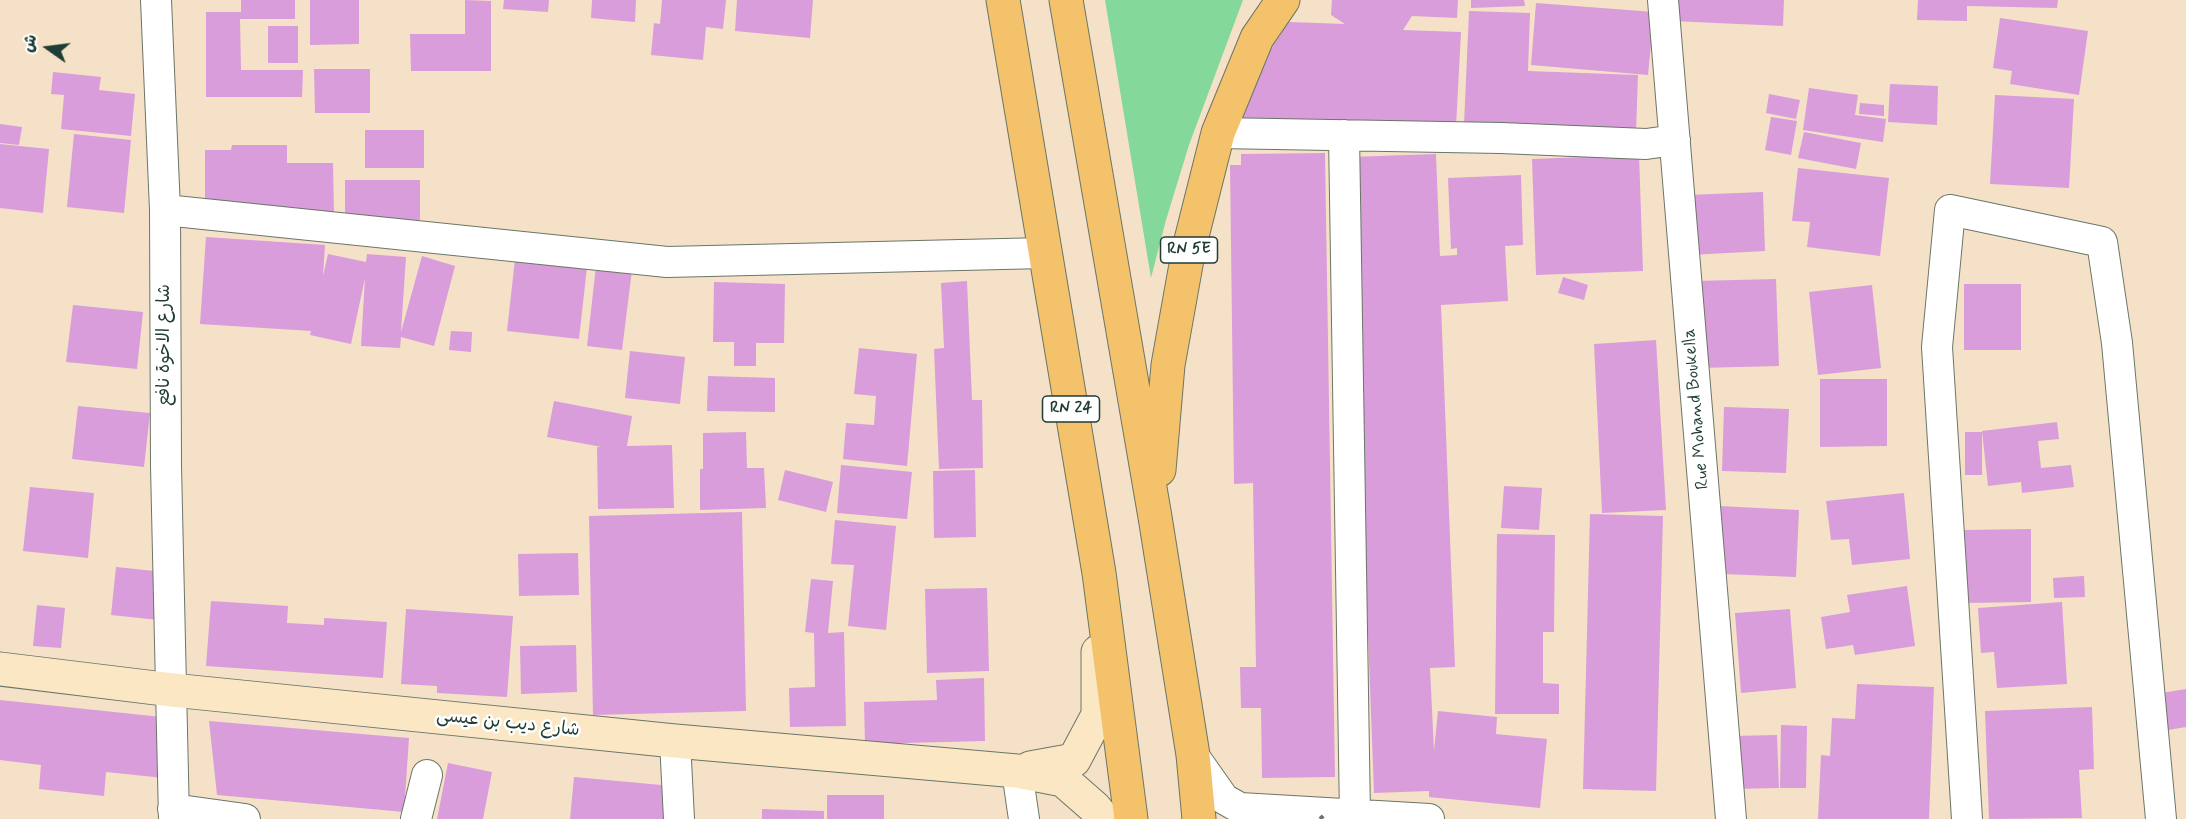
<!DOCTYPE html>
<html>
<head>
<meta charset="utf-8">
<style>
  body { margin:0 }
  #map { position:relative; width:2186px; height:819px; overflow:hidden; background:#f5e1c7; font-family:Mynerve,"Playpen Sans Arabic",sans-serif }
  canvas { display:block }
  .north { position:absolute; left:18px; top:18px; width:60px; height:60px; -webkit-text-stroke:4px #fff; paint-order:stroke; rotate:284deg; font-size:16px; font-weight:700; line-height:24px; text-align:center; color:#1f3d34 }
  .north::after { content:''; display:block; margin:auto; width:21px; height:27px; background:#1f3d34; clip-path:polygon(50% 0,100% 100%,50% 72%,0 100%) }
</style>
</head>
<body>
<div id="map">
<canvas width="2186" height="819"></canvas>
<div class="north">ش</div>
</div>
<script>
const ctx = document.querySelector('canvas').getContext('2d');
ctx.lineJoin = 'round';
function paint(path, color) { ctx.fillStyle = color; ctx.fill(path, 'evenodd'); }
const shape = rows => new Path2D(rows.map(r => 'M' + r).join(''));
function strokePath(path, color, width, dash) { ctx.strokeStyle = color; ctx.lineWidth = width; ctx.lineCap = dash ? 'butt' : 'round'; ctx.setLineDash(dash || []); ctx.stroke(path); }
function write(font, color, halo, rows, align = 'center') {
  ctx.font = font + ' Mynerve,"Playpen Sans Arabic",sans-serif'; ctx.lineWidth = 5; ctx.setLineDash([]); ctx.textBaseline = 'middle'; ctx.strokeStyle = halo; ctx.fillStyle = color; for (const [text, x, y, turn = 0] of rows) {
    ctx.save(); ctx.translate(x, y); ctx.rotate((+turn || 0) * Math.PI / 180); ctx.textAlign = isNaN(turn) ? turn : align; if (halo) ctx.strokeText(text, 0, 0); ctx.fillText(text, 0, 0); ctx.restore();
  }
}
const green = shape([
  [1105,0,1243,0,1189,145,1166,220,1151,278]
]);
const building = shape([
  [241,0,295,0,295,19,240,19,241,70,303,70,302,97,206,97,206,12,241,12],
  [310,0,359,0,359,44,310,45],
  [465,0,491,1,491,71,411,71,410,34,465,34],
  [504,0,549,0,548,12,503,9],
  [592,0,636,0,635,22,591,18],
  [662,0,726,0,723,29,706,27,703,60,651,55,654,23,660,24],
  [737,0,813,0,810,38,735,31],
  [1332,0,1458,0,1457,18,1412,16,1403,30,1461,32,1456,127,1238,118,1239,97,1289,22,1345,24,1331,15],
  [1471,0,1524,0,1525,6,1471,8],
  [1673,0,1784,0,1783,26,1672,21],
  [1918,0,2058,0,2057,8,1967,6,1967,21,1917,20],
  [1536,3,1654,12,1648,75,1531,65],
  [1469,11,1530,13,1528,71,1638,75,1636,132,1464,125],
  [2000,18,2088,31,2079,95,2010,84,2012,71,1993,68],
  [268,26,298,26,298,63,268,63],
  [314,69,370,69,370,113,315,113],
  [53,72,101,77,99,90,135,94,131,136,61,129,64,95,51,94],
  [1890,84,1938,86,1937,125,1888,122],
  [1809,88,1858,95,1855,115,1886,119,1883,142,1803,130],
  [1769,94,1800,100,1796,119,1766,113],
  [1995,95,2074,99,2069,188,1990,184],
  [1860,103,1884,105,1884,116,1859,114],
  [1771,117,1797,121,1791,155,1765,150],
  [0,124,22,127,19,145,0,143],
  [365,130,424,130,424,168,365,168],
  [1804,132,1861,143,1856,169,1798,158],
  [74,134,131,140,124,213,67,207],
  [0,144,49,149,43,213,0,208],
  [232,145,287,145,287,163,333,163,334,213,205,213,205,150,231,150],
  [1325,153,1335,777,1262,778,1261,708,1241,708,1240,667,1256,667,1253,483,1234,484,1230,165,1241,165,1241,154],
  [1436,154,1440,256,1457,255,1457,248,1451,249,1448,178,1521,175,1523,245,1505,246,1508,301,1441,305,1455,667,1430,668,1434,751,1438,711,1497,717,1496,734,1547,739,1540,808,1429,797,1429,791,1374,793,1350,157],
  [1639,155,1643,271,1536,275,1532,159],
  [1798,168,1889,178,1880,256,1807,247,1810,222,1792,221],
  [345,180,420,180,420,220,345,219],
  [1763,192,1765,251,1690,255,1687,195],
  [206,237,325,245,323,276,328,254,366,262,367,254,406,257,401,332,422,256,455,266,434,346,401,337,400,348,361,346,365,278,351,344,310,335,311,331,200,324],
  [515,259,587,267,579,339,507,331],
  [596,266,632,270,622,350,587,346],
  [1563,277,1588,285,1584,300,1558,293],
  [1776,279,1779,366,1698,368,1695,281],
  [967,281,972,400,982,400,983,468,939,469,934,349,944,348,941,283],
  [714,282,785,284,784,343,756,343,756,366,734,366,734,342,713,342],
  [1964,284,2021,284,2021,350,1964,350],
  [1872,285,1881,368,1818,375,1809,292],
  [73,305,143,312,137,369,66,362],
  [451,331,472,332,471,352,449,350],
  [1656,340,1666,510,1602,513,1594,344],
  [859,348,917,354,907,466,843,459,846,423,874,425,876,396,854,394],
  [630,351,685,357,680,404,625,398],
  [708,376,775,378,775,412,707,411],
  [1820,379,1887,379,1887,446,1820,447],
  [554,401,632,416,627,446,672,445,674,508,598,509,597,447,602,447,547,437],
  [78,406,150,413,144,467,72,459],
  [1724,407,1789,409,1786,473,1722,471],
  [2057,422,2059,439,2038,441,2041,468,2071,465,2074,487,2022,493,2021,482,1988,486,1982,431],
  [746,432,747,468,764,468,766,508,700,510,700,469,703,469,703,433],
  [1965,432,1982,432,1982,475,1965,475],
  [841,465,912,472,907,519,837,513],
  [785,470,833,482,826,512,778,500],
  [975,470,976,537,934,538,933,471],
  [1504,486,1542,488,1539,530,1501,528],
  [30,487,94,493,88,558,23,551],
  [1904,493,1910,559,1852,565,1849,539,1831,540,1826,501],
  [1719,506,1799,510,1796,577,1723,574],
  [742,512,746,711,593,715,589,516],
  [1590,514,1663,516,1656,791,1583,789],
  [835,520,896,526,886,630,848,626,854,565,831,564],
  [2031,529,2031,602,1964,603,1964,530],
  [1497,534,1555,535,1554,632,1543,632,1543,683,1559,684,1559,714,1495,714],
  [578,553,579,595,519,596,518,554],
  [116,567,164,572,159,620,111,615],
  [2084,576,2085,597,2054,598,2053,578],
  [811,579,833,581,828,633,844,632,846,726,790,727,789,688,815,687,814,633,805,632],
  [1907,586,1915,646,1855,655,1853,645,1826,649,1821,617,1850,612,1847,595],
  [987,588,989,671,927,673,925,589],
  [211,601,288,606,287,623,324,625,324,618,387,622,383,678,206,666],
  [2062,602,2067,684,1997,688,1994,652,1981,653,1978,608],
  [37,605,65,608,61,648,33,646],
  [406,609,513,616,507,697,437,693,437,686,401,684],
  [1790,609,1796,688,1741,693,1735,613],
  [576,645,577,692,521,694,520,646],
  [984,678,985,741,865,744,864,702,937,700,936,680],
  [1857,684,1934,687,1929,819,1818,819,1821,755,1830,756,1832,718,1855,719],
  [2186,689,2186,727,2162,731,2156,694],
  [0,700,171,718,164,778,106,772,104,796,39,789,41,765,0,760],
  [2092,707,2094,769,2079,770,2082,818,1989,819,1985,711],
  [209,721,409,738,404,812,217,795],
  [1781,725,1807,726,1806,788,1780,788],
  [1777,735,1779,788,1733,789,1732,736],
  [448,763,492,772,483,819,437,819],
  [574,777,672,786,669,819,570,819],
  [827,795,884,795,884,819,827,819],
  [762,809,824,811,824,819,762,819]
]);
const street = shape([
  [156,0,165,210,166,466,174,819],
  [1663,0,1731,819],
  [1218,133,1501,138,1646,144,1675,140],
  [1344,135,1355,816],
  [165,210,667,262,1045,253],
  [675,741,679,819],
  [1193,755,1224,799,1240,808,1429,819],
  [1017,771,1024,819],
  [173,809,245,819],
  [416,819,427,775],
  [1967,819,1937,347,1950,210,2102,242,2117,343,2161,819]
]);
const secondary = shape([
  [0,669,172,690,675,741,1017,771,1063,780,1095,808,1104,819],
  [1030,768,1074,760,1098,715,1098,652]
]);
const highway = shape([
  [1003,0,1099,573,1131,819],
  [1066,0,1155,517,1193,755,1199,819],
  [1159,470,1168,365,1189,248,1218,133,1257,38,1283,0]
]);
const pathBridge = shape([
  [1320,819,1325,814]
]);
const shields = [
  [1189,250,57],
  [1071,409,57]
];
const shieldNames = [
  ["RN 5E",1189,250],
  ["RN 24",1071,409]
];
const streetNames = [
  ["شارع الاخوة نافع",165,345,-90],
  ["Rue Mohand Boukella",1697,409,-95],
  ["شارع ديب بن عيسى",508,724,6]
];
paint(green, '#84d899');
paint(building, '#d99ddb');
strokePath(street, '#6a7667', 32);
strokePath(secondary, '#6a7667', 35);
strokePath(highway, '#6a7667', 35);
strokePath(street, '#fff', 30);
strokePath(secondary, '#fbe7c3', 33);
strokePath(highway, '#f4c26a', 33);
strokePath(pathBridge, '#6a7667', 4, [4.5, 4.5]);
for (const [x, y, w] of shields) { const box = new Path2D(); box.roundRect(x - w / 2, y - 13, w, 26, 4.5); ctx.fillStyle = '#fff'; ctx.fill(box); strokePath(box, '#1f3d34', 1.5); }
write('bold 16px', '#1f3d34', null, shieldNames);
write('18px', '#1f3d34', '#fff', streetNames);
</script>
</body>
</html>
